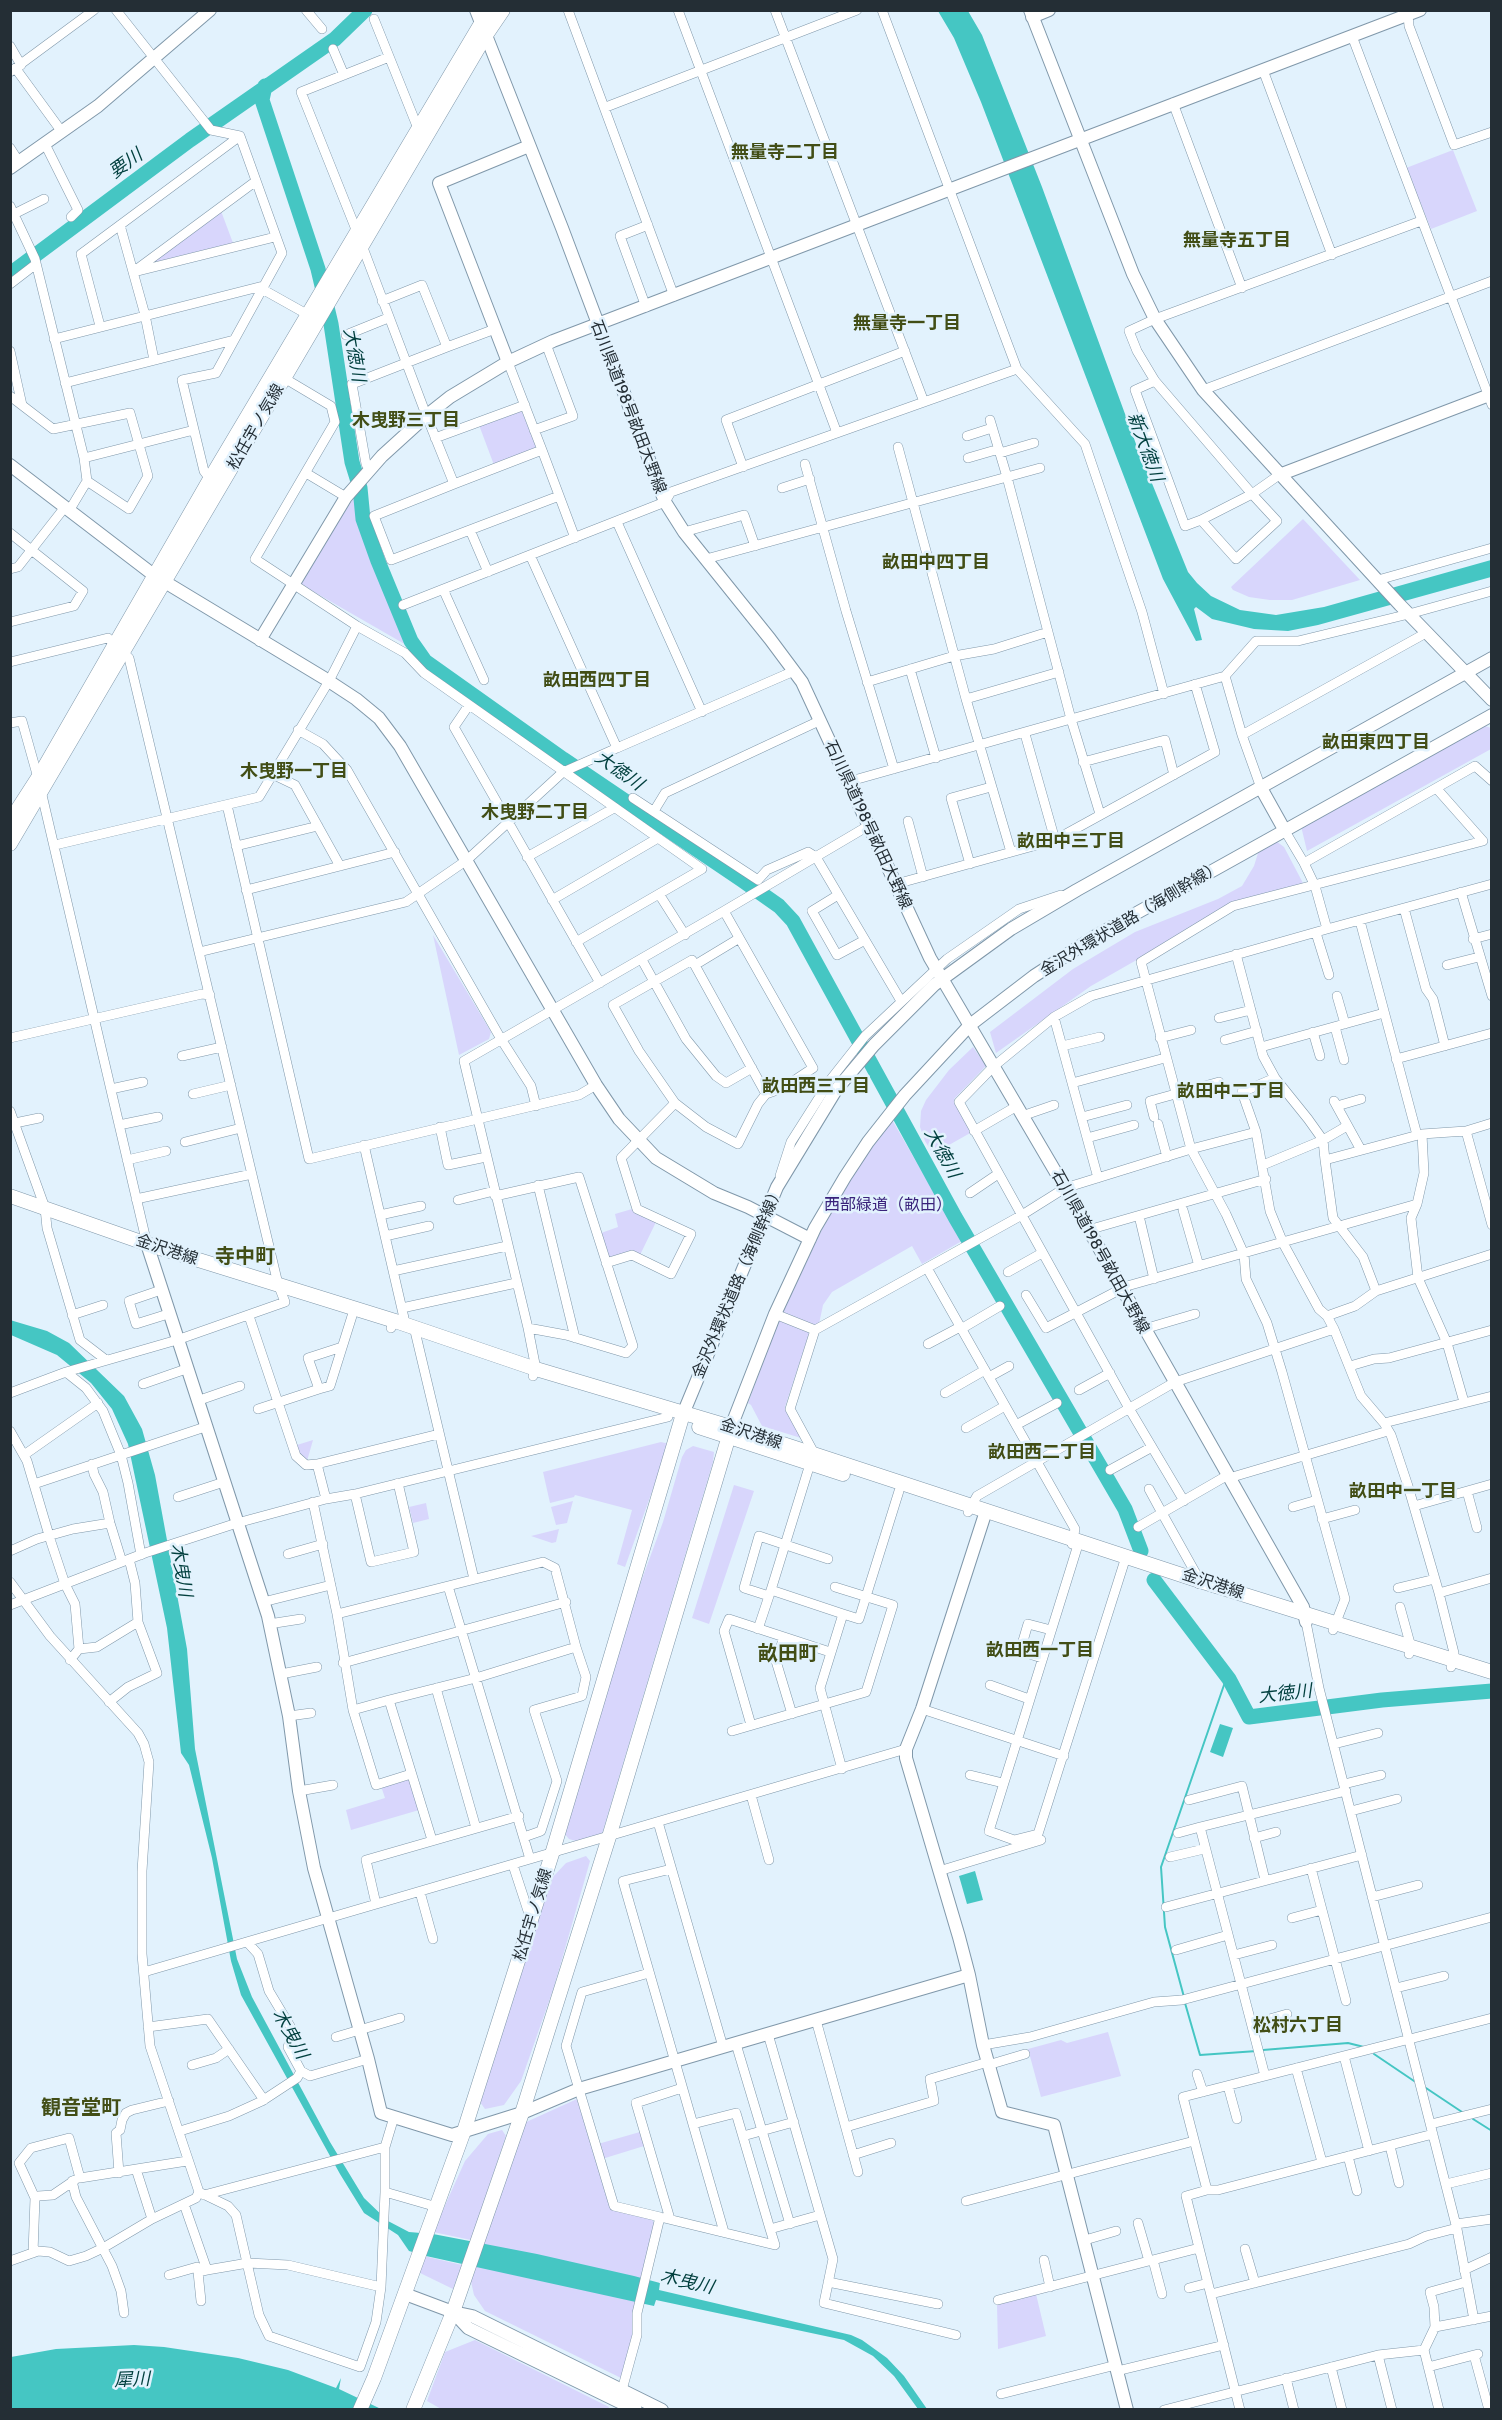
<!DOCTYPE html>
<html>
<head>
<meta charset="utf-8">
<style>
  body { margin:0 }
  #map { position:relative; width:1502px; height:2420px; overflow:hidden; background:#e2f2fd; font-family:Cabin,sans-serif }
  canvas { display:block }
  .frame { position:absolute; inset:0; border:12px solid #242e35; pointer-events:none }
</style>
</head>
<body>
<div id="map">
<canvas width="1502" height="2420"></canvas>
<div class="frame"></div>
</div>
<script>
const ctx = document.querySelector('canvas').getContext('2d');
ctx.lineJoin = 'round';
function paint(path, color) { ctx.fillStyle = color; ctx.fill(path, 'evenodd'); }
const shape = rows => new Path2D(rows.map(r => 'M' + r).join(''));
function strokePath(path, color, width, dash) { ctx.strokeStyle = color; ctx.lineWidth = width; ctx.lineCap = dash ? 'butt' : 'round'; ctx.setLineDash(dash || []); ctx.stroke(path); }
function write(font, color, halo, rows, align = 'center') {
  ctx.font = font + ' Cabin,"Noto Sans JP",sans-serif'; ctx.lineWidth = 5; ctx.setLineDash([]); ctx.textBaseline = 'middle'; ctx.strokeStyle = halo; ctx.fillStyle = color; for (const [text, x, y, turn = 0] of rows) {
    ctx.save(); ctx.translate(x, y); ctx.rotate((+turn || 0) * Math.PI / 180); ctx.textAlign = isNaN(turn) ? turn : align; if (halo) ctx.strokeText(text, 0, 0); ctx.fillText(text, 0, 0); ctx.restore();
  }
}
const green = shape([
  [1453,150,1477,211,1431,229,1406,168],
  [221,211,233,243,156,262,155,258],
  [518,411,522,412,536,445,534,450,494,465,479,425],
  [355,496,359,520,408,646,302,585,301,579],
  [1303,519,1360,580,1292,600,1270,600,1249,597,1233,590,1231,587],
  [1482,725,1491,728,1491,749,1307,851,1301,826],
  [1276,841,1284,847,1304,885,1240,901,1091,986,996,1053,990,1032,1073,969,1135,932,1218,899,1242,886,1254,866,1259,850],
  [433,935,491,1032,489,1039,459,1055],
  [973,1047,986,1066,954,1099,972,1132,933,1154,925,1141,920,1127,921,1111,926,1100,949,1070],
  [891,1118,962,1241,922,1264,912,1246,832,1292,823,1305,819,1324,815,1327,783,1312,819,1235,855,1168],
  [632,1209,656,1222,640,1255,609,1260,601,1233,618,1227,615,1214],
  [779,1319,807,1329,809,1334,785,1407,801,1438,762,1426,751,1405,748,1403],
  [313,1440,307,1461,300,1456,297,1445],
  [661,1442,669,1444,625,1567,617,1564,632,1510,575,1495,574,1497,550,1503,543,1472],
  [693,1446,714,1452,713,1462,602,1834,576,1841,569,1839,564,1833,635,1598,663,1522,682,1457,686,1450],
  [734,1485,754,1491,709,1624,692,1618],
  [573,1501,567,1523,556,1525,551,1507],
  [426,1503,429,1519,413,1523,409,1507],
  [559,1529,556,1542,552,1543,531,1536],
  [408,1779,411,1780,419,1810,351,1830,346,1810,385,1798,381,1786],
  [586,1856,590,1861,554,1987,521,2081,504,2105,485,2109,480,2102,551,1879,566,1863],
  [1108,2032,1121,2076,1041,2097,1028,2049,1061,2040,1067,2043],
  [577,2099,611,2209,652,2219,654,2223,633,2335,621,2378,485,2311,474,2295,470,2277,524,2123],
  [502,2130,506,2136,471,2240,433,2232,465,2161,488,2134],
  [640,2132,644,2146,602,2159,598,2144],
  [424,2256,462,2265,453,2289,418,2272],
  [1036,2294,1046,2336,998,2349,997,2304],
  [475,2340,609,2407,608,2409,443,2410,427,2401,445,2352]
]);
const water = shape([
  [938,11,968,11,982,35,1042,187,1136,444,1188,572,1197,583,1211,596,1240,610,1276,615,1324,607,1491,560,1491,577,1318,625,1288,631,1254,629,1212,619,1196,607,1194,609,1202,640,1196,641,1163,579,981,102,954,38],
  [10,1320,47,1331,69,1343,124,1396,142,1429,155,1475,187,1649,195,1749,237,1959,252,1997,330,2142,364,2198,388,2221,409,2232,433,2234,537,2254,634,2276,660,2283,659,2290,851,2335,862,2340,887,2358,904,2376,927,2409,918,2409,894,2376,873,2356,844,2340,656,2300,654,2306,426,2256,409,2251,398,2235,364,2213,340,2174,241,1995,231,1961,212,1858,189,1765,181,1753,167,1628,128,1444,112,1409,91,1383,57,1355,11,1335],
  [1220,1724,1233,1728,1223,1757,1210,1752],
  [975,1871,983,1900,967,1904,959,1876],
  [134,2345,164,2347,238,2358,288,2370,336,2388,341,2378,339,2389,381,2409,11,2410,11,2357,56,2349]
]);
const stream = shape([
  [1184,1997,1165,1927,1161,1867,1224,1685,1229,1679],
  [1185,2003,1200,2055,1257,2051],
  [1263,2050,1348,2043,1364,2047],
  [1374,2054,1414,2081],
  [1426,2088,1462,2112],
  [1473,2119,1492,2131]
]);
const river = shape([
  [265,86,262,100,318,269,331,324,352,462,360,488,363,519,378,561,411,641,425,661,563,759,742,880,779,906,793,921,955,1217,1125,1509,1141,1551],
  [10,274,190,140,335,39,365,10],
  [1154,1580,1229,1679,1249,1717,1382,1700,1492,1691]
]);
const street = shape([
  [116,10,211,130,240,136],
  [306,10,322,29],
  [568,10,674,296],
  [678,10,837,433],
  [882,10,1017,369,1085,444,1142,612,1164,694],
  [1408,15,1409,26,1454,145,1492,132],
  [374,19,419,131],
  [1352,36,1492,405],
  [10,46,21,65],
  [333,49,344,75],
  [389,57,301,92,357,232,425,412,454,484,542,450,575,538],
  [16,69,62,132],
  [1263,70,1332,255],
  [10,72,94,10],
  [1173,103,1242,288],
  [606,107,857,10],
  [45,144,78,210,71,217],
  [10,148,19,162],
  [10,206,35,259,84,458,87,481,69,511],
  [14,214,44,199],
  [120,225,145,315,154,360],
  [138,271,275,237],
  [133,272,256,181],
  [10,284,36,264],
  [262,289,312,317],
  [382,301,422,285,447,347,495,329],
  [646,307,620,236,648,225],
  [100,326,81,254,240,136],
  [346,335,388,318],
  [54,339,263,286],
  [10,351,22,405],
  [508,362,542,450],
  [284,378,331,406,335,422,255,559,357,626,405,653,424,673,702,869,576,942],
  [1155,381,1135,390,1185,526,1201,520],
  [65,383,234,340],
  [1203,390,1492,281],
  [10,396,53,429,130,413,148,476,129,509,87,481],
  [924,402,1017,369],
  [990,420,1007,477,1040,468],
  [534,430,573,416,546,344],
  [967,436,992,428],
  [435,438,525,405],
  [898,447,966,699,1011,852],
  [1000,453,1034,443],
  [84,458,194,430],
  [968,458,999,449],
  [805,464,846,611,894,769],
  [743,467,726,420,905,351],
  [370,470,366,464,352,384,447,347],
  [306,473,346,497],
  [1279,475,1252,494,1155,381,1137,351,1129,331,1155,319,1421,221],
  [210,479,204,471,182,380,216,373,282,253,240,136],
  [454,484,374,516,391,560,559,496],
  [782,488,810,479],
  [1252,494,1277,521,1236,559,1201,520,1252,494],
  [617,522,702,712],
  [470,530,488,572],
  [684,532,744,515,755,546],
  [10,533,83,591,74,606,10,622],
  [706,559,1007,477,1071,719,1225,676],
  [10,569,18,567,65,507],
  [1378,580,1492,548],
  [443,589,484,680],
  [403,605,530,555],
  [10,662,108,638,129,658,199,952],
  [910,669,936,758],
  [867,682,954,656,994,649,1048,632],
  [966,699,1059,672],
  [469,705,454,727,600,983],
  [10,723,22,721,38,778,147,1244],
  [298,730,323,744,347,770,501,1039,531,1086,536,1106],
  [1025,734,1055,840],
  [1242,735,1426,633],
  [617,748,794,671],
  [1083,762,1165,740,1174,775],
  [272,774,295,785,340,866],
  [847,782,1071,719,1100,814],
  [1261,788,1242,735,1225,676,1256,641,1298,641,1409,614,1492,591],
  [633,798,758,880,767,870,808,852,816,857,901,1001],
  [227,805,309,1159,579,1095,596,1085],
  [654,811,665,793,819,721],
  [908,821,923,877],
  [1285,831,1304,863,1475,766,1492,781],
  [55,845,259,797,329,681,357,626],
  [236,846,318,826],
  [527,857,614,808],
  [970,864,951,798,991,787],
  [896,884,1055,840,1215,752,1195,684],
  [246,890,395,852],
  [1461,892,1492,996],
  [659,894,685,935],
  [838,895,812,911,837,955,865,940],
  [552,900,658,838],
  [1404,908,1426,989,1433,999,1445,1046],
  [1360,921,1417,1135],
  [1327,929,1492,884],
  [1316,933,1329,975],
  [1473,939,1492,934],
  [1236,954,1263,1056,1275,1078,1242,1092,1256,1132,1270,1211,1283,1243,1319,1309,1327,1316,1334,1329,1361,1396,1384,1423,1391,1435,1408,1486,1439,1593],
  [642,960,686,1039,716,1076,726,1083,752,1068],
  [695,965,738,939],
  [1447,965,1479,957],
  [1337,996,1345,1024],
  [1054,1017,1098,1178],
  [1219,1018,1251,1010],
  [1335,1027,1344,1060],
  [1313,1032,1320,1056],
  [10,1038,202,994,210,995],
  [1160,1038,1191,1030],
  [1225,1040,1257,1031],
  [1062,1046,1100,1037],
  [1261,1047,1384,1013],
  [182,1056,222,1047],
  [1396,1059,1492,1033],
  [1275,1078,1308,1119,1323,1140,1347,1126],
  [1072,1083,1165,1058],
  [111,1089,143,1082],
  [193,1094,231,1085],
  [1334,1101,1361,1150],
  [675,1103,639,1051,613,1005,692,960,766,1094],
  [1337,1106,1361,1099],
  [10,1111,45,1208,47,1228,80,1340,106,1360],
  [1022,1116,1054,1105],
  [1082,1117,1127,1105],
  [1154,1117,1150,1101,1219,1082],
  [15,1123,39,1118],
  [1158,1124,1167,1157],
  [119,1125,158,1117],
  [440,1127,448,1165,486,1157],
  [974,1131,1017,1106],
  [1466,1131,1492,1225],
  [1087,1138,1134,1125],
  [185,1142,241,1128],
  [364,1145,404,1318,395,1321,391,1328],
  [127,1160,166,1151],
  [1325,1160,1333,1218,1363,1257,1376,1291],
  [1263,1165,1323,1140,1325,1160,1422,1134,1466,1131,1492,1123],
  [780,1176,791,1142,831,1079,865,1036,947,959,1019,909,1061,895],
  [538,1185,575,1338],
  [970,1193,998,1174],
  [495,1196,579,1177,633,1346,626,1353,566,1335,528,1328],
  [136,1199,252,1174],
  [458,1200,494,1191],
  [1417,1204,1411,1218,1418,1278,1447,1343,1464,1402],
  [1183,1210,1199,1266],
  [380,1215,421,1206],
  [1140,1220,1154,1279],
  [1088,1230,1266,1179],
  [385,1236,429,1226],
  [606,1263,632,1255,671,1274,691,1234,637,1209,621,1158,675,1103,706,1127,738,1144,758,1104,766,1094,783,1088,813,1068,724,911,868,826],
  [927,1268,1075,1529,1072,1544],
  [393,1271,507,1246],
  [1008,1272,1042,1253],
  [1120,1288,1417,1204,1424,1173,1422,1134],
  [161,1290,129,1301,136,1324,168,1314],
  [1026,1295,1046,1328,1121,1289],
  [402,1308,516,1283],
  [775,1314,815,1330,1022,1215,1065,1188,1191,1149,1256,1132],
  [72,1315,103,1305],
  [249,1316,296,1456,306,1465,317,1464,326,1499],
  [1327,1316,1355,1306,1376,1291,1492,1254],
  [414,1327,474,1579],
  [961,1329,1000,1306],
  [1144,1329,1195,1314],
  [815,1330,790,1409,815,1455],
  [928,1344,960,1327],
  [1350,1366,1374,1359,1389,1358,1492,1330],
  [66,1372,86,1388,103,1411,121,1455,128,1483,141,1555],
  [533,1376,536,1369,528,1328,464,1061,724,911],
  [989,1377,1009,1366],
  [143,1384,186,1369],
  [319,1389,330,1386,352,1316],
  [1079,1390,1110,1373],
  [10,1393,66,1372,177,1340,285,1302,278,1284,199,952,406,902,467,860,563,772,617,748,530,555,665,502,671,492,924,402,775,10],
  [945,1393,985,1370],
  [197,1401,240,1386],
  [258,1409,319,1389,308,1358,342,1347],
  [1384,1423,1492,1396],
  [1016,1425,1057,1403],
  [966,1428,1005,1406],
  [10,1431,27,1461,51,1542,65,1584,75,1604,79,1649,70,1660],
  [24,1455,98,1403],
  [92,1464,94,1474,103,1492,110,1523,122,1562],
  [317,1464,439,1434],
  [810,1464,771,1590,843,1614,859,1619,899,1491],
  [1110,1470,1152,1447],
  [1229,1478,1388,1431],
  [34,1484,205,1427],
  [1467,1491,1477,1528],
  [355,1494,371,1562,414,1552,398,1483],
  [178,1497,224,1482],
  [1184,1501,1130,1410,959,1102,993,1067,1054,1017,1091,996,1327,929,1315,886,1304,863],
  [313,1502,337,1614,353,1710,376,1785,411,1774],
  [1414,1506,1492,1484],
  [1293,1507,1317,1500],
  [968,1512,977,1496,1175,1382,1334,1329],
  [1322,1519,1355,1510],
  [1138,1527,1162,1513,1149,1489],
  [1077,1548,989,1831,1014,1840,1038,1834,1124,1563],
  [10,1551,37,1539,73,1529,110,1523],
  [288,1554,323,1544],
  [10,1582,50,1636,138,1733,144,1744,149,1762,142,1871,142,1954,150,2046,199,2192,228,2206,236,2215,259,2315,269,2336,360,2367,376,2322,381,2287,385,2192,385,2147,394,2117],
  [1199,1584,1200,1581,1162,1513,1228,1475],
  [448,1586,530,1859],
  [1398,1588,1435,1579],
  [769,1596,744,1588,759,1536,828,1559],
  [263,1602,331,1585],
  [10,1605,145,1553,237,1523,326,1499,355,1494,668,1417],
  [1400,1607,1411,1647,1409,1654],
  [337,1614,543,1562,555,1568,576,1647,476,1678,389,1700,432,1840],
  [1306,1622,1319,1688,1457,2229,1474,2320],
  [269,1624,301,1619],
  [758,1629,771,1590],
  [1333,1630,1345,1599,1282,1372,1267,1323,1246,1279,1244,1254,1226,1214,1191,1149,1141,962,1233,906,1483,841,1437,789],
  [784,1637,776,1661,792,1714],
  [79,1649,97,1647,138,1622,135,1583,129,1559],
  [1042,1658,1020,1651,1028,1624,1051,1630],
  [343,1663,566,1602],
  [1451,1667,1454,1653,1439,1593,1492,1578],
  [281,1674,317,1667],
  [990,1685,1029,1699],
  [436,1688,476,1828],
  [109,1702,128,1687,157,1673,138,1622],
  [922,1709,1064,1756],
  [353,1710,389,1700],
  [289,1716,311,1713],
  [751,1725,724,1631,729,1619,830,1652],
  [732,1731,866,1692,893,1605,835,1587],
  [1334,1744,1378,1733],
  [842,1769,820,1688,843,1614],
  [970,1775,1003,1783],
  [1344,1784,1381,1775],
  [299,1791,333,1785],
  [751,1795,769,1860],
  [1189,1800,1242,1786,1265,1880],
  [1351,1811,1397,1799],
  [658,1822,723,2047],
  [1178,1833,1200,1827],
  [524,1837,541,1831,557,1781,534,1710,582,1696,586,1677,576,1647],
  [1254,1838,1276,1832],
  [1170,1857,1204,1849],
  [513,1865,531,1920],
  [1311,1868,1346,2001],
  [671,1869,623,1881,724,2232],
  [939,1871,1041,1840],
  [420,1892,433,1939],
  [1372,1897,1418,1885],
  [376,1904,366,1860,519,1816],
  [1166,1907,1362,1855],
  [1292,1918,1322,1910],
  [248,1943,258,1954,269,1991,293,2031,288,2047,301,2071,310,2076,368,2059],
  [1176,1950,1228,1935],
  [1234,1955,1272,1945],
  [144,1972,906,1749],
  [1396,1988,1444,1976],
  [816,2020,858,2172],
  [1252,2024,1287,2014],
  [148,2027,208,2019,264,2100],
  [768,2034,833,2259,824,2303,956,2335],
  [336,2037,400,2018],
  [736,2044,790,2224],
  [983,2045,1030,2037,1154,2002,1182,2000,1492,1917],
  [1344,2056,1369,2151],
  [192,2065,216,2058,229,2049],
  [988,2065,1025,2054],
  [1296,2068,1322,2162],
  [1197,2074,1203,2092],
  [1265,2076,1492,2018],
  [1228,2086,1237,2119],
  [693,2124,736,2113,770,2229],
  [1431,2124,1492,2109],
  [846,2127,934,2101,930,2079,988,2062],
  [180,2131,229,2116,262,2101,297,2078,301,2071],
  [743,2136,794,2122],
  [1390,2146,1399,2183],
  [853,2155,891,2143],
  [1348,2156,1357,2191],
  [19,2163,31,2148,69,2138,80,2178,187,2161],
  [19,2163,35,2198,33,2253],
  [136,2169,152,2219],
  [119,2173,116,2133,120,2130,122,2120,126,2113,132,2110,169,2101],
  [72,2181,76,2197,112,2266,121,2291,124,2313],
  [1446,2184,1492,2173],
  [1207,2190,1218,2190,1433,2134],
  [385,2192,437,2207],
  [204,2195,385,2147],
  [35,2198,38,2196,53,2195,75,2180],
  [966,2201,1194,2141],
  [184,2204,207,2270,198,2272,201,2301],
  [660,2217,775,2245,770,2229,820,2215],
  [670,2219,636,2103,682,2088],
  [1138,2223,1149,2261],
  [1456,2224,1492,2219],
  [1085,2240,1116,2231],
  [1199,2248,1186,2196,1207,2190,1183,2097,1265,2076,1200,1827,1346,1791],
  [1245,2249,1255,2283],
  [1044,2260,1050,2287],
  [1153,2260,1162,2294],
  [10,2261,38,2251,50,2252,69,2261,86,2256,103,2248,152,2219,196,2198,199,2192],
  [207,2270,248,2263,288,2265,381,2287],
  [1464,2270,1492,2257],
  [169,2275,197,2267,198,2272],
  [828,2282,938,2304],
  [1189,2288,1208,2283],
  [1211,2294,1409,2244,1426,2236,1457,2228],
  [998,2300,1199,2248,1240,2410],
  [1435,2327,1434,2307,1430,2292,1466,2282],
  [1424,2350,1439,2410],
  [1478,2354,1474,2355,1489,2410],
  [1331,2367,1342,2410],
  [1428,2367,1474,2355],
  [1117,2371,1224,2345],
  [1286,2378,1294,2410],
  [622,2390,637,2335,637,2313,660,2217,614,2206,566,2046,582,1992,649,1973],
  [1001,2394,1116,2365],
  [1164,2410,1378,2355],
  [1392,2410,1378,2355,1424,2350,1435,2327,1492,2316]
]);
const secondary = shape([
  [476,10,562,228,665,502,684,532,770,639,802,682,930,958,1065,1188,1303,1607,1306,1622],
  [1030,10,1133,274,1155,319,1203,390,1400,605,1492,700],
  [1032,17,1049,10],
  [10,168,98,106,210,10],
  [508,362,439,183,529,146],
  [10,465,155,576,324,678,356,699,379,718,400,746,596,1085,619,1119,656,1158,714,1193,748,1207,810,1239],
  [1279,475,1492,394],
  [260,640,346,497,382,456,426,416,450,397,508,362,553,341,1420,10],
  [1261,788,1285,831],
  [147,1244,268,1616,289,1716,299,1791,314,1868,368,2059,381,2113,452,2135,522,2113,579,2089,969,1975],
  [683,1414,777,1187,836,1090,874,1045,934,985,1011,929,1077,890,1492,658],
  [731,1427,775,1314,815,1228,845,1177,868,1142,905,1095,970,1025,1034,976,1099,934,1492,715],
  [986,1511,922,1709,906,1749,906,1758,959,1937,969,1975,983,2045,1002,2112,1054,2125,1127,2410],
  [405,2294,453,2312,472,2316,662,2410],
  [453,2312,468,2328,636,2410]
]);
const primary = shape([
  [10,821,41,773,210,479,489,10],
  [10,844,486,35,503,10],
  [10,1196,147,1244,395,1321,536,1369,731,1427,1200,1581,1492,1672],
  [699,1427,843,1474],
  [360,2410,374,2378,464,2131,552,1854,683,1414],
  [413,2410,453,2312,522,2113,609,1837,731,1429]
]);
const streetNames = [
  ["石川県道198号畝田大野線",628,407,69],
  ["松任宇ノ気線",256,427,-60],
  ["石川県道198号畝田大野線",868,825,65],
  ["金沢外環状道路（海側幹線）",1131,919,-31],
  ["金沢港線",167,1250,18],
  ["石川県道198号畝田大野線",1100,1252,61],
  ["金沢外環状道路（海側幹線）",738,1282,-67],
  ["金沢港線",751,1434,18],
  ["金沢港線",1213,1584,18],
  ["松任宇ノ気線",533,1915,-73]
];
const parkNames = [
  ["西部緑道（畝田）",888,1205]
];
const neighbourhoodNames = [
  ["無量寺二丁目",785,153],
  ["無量寺五丁目",1237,241],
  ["無量寺一丁目",907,324],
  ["木曳野三丁目",406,421],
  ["畝田中四丁目",936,563],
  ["畝田西四丁目",597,681],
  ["畝田東四丁目",1376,743],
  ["木曳野一丁目",294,772],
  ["木曳野二丁目",535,813],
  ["畝田中三丁目",1071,842],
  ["畝田西三丁目",816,1087],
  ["畝田中二丁目",1231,1092],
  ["畝田西二丁目",1042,1453],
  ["畝田中一丁目",1403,1492],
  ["畝田西一丁目",1040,1651],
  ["松村六丁目",1298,2026]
];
const waterNames = [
  ["要川",126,164,-36],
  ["大徳川",354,355,80],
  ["新大徳川",1145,447,70],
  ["大徳川",619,771,35],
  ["大徳川",942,1153,61],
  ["木曳川",181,1570,81],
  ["大徳川",1285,1694,-6],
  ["木曳川",290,2034,61],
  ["木曳川",687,2282,13],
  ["犀川",132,2380,-2]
];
const quarterNames = [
  ["寺中町",245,1257],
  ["畝田町",788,1654],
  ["観音堂町",81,2108]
];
paint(green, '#d8d6fc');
paint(water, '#45c6c3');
strokePath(stream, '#45c6c3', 2);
strokePath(river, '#45c6c3', 15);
strokePath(street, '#8098aa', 10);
strokePath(secondary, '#8098aa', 14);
strokePath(primary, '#8098aa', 15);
strokePath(street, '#fff', 9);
strokePath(secondary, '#fff', 12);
strokePath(primary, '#fff', 14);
write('16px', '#242e35', '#e2f2fd', streetNames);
write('16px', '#39227b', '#e2f2fd', parkNames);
write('bold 18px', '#424e16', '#e2f2fd', neighbourhoodNames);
write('italic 18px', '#013f3e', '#e2f2fd', waterNames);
write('bold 20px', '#424e16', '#e2f2fd', quarterNames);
</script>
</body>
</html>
